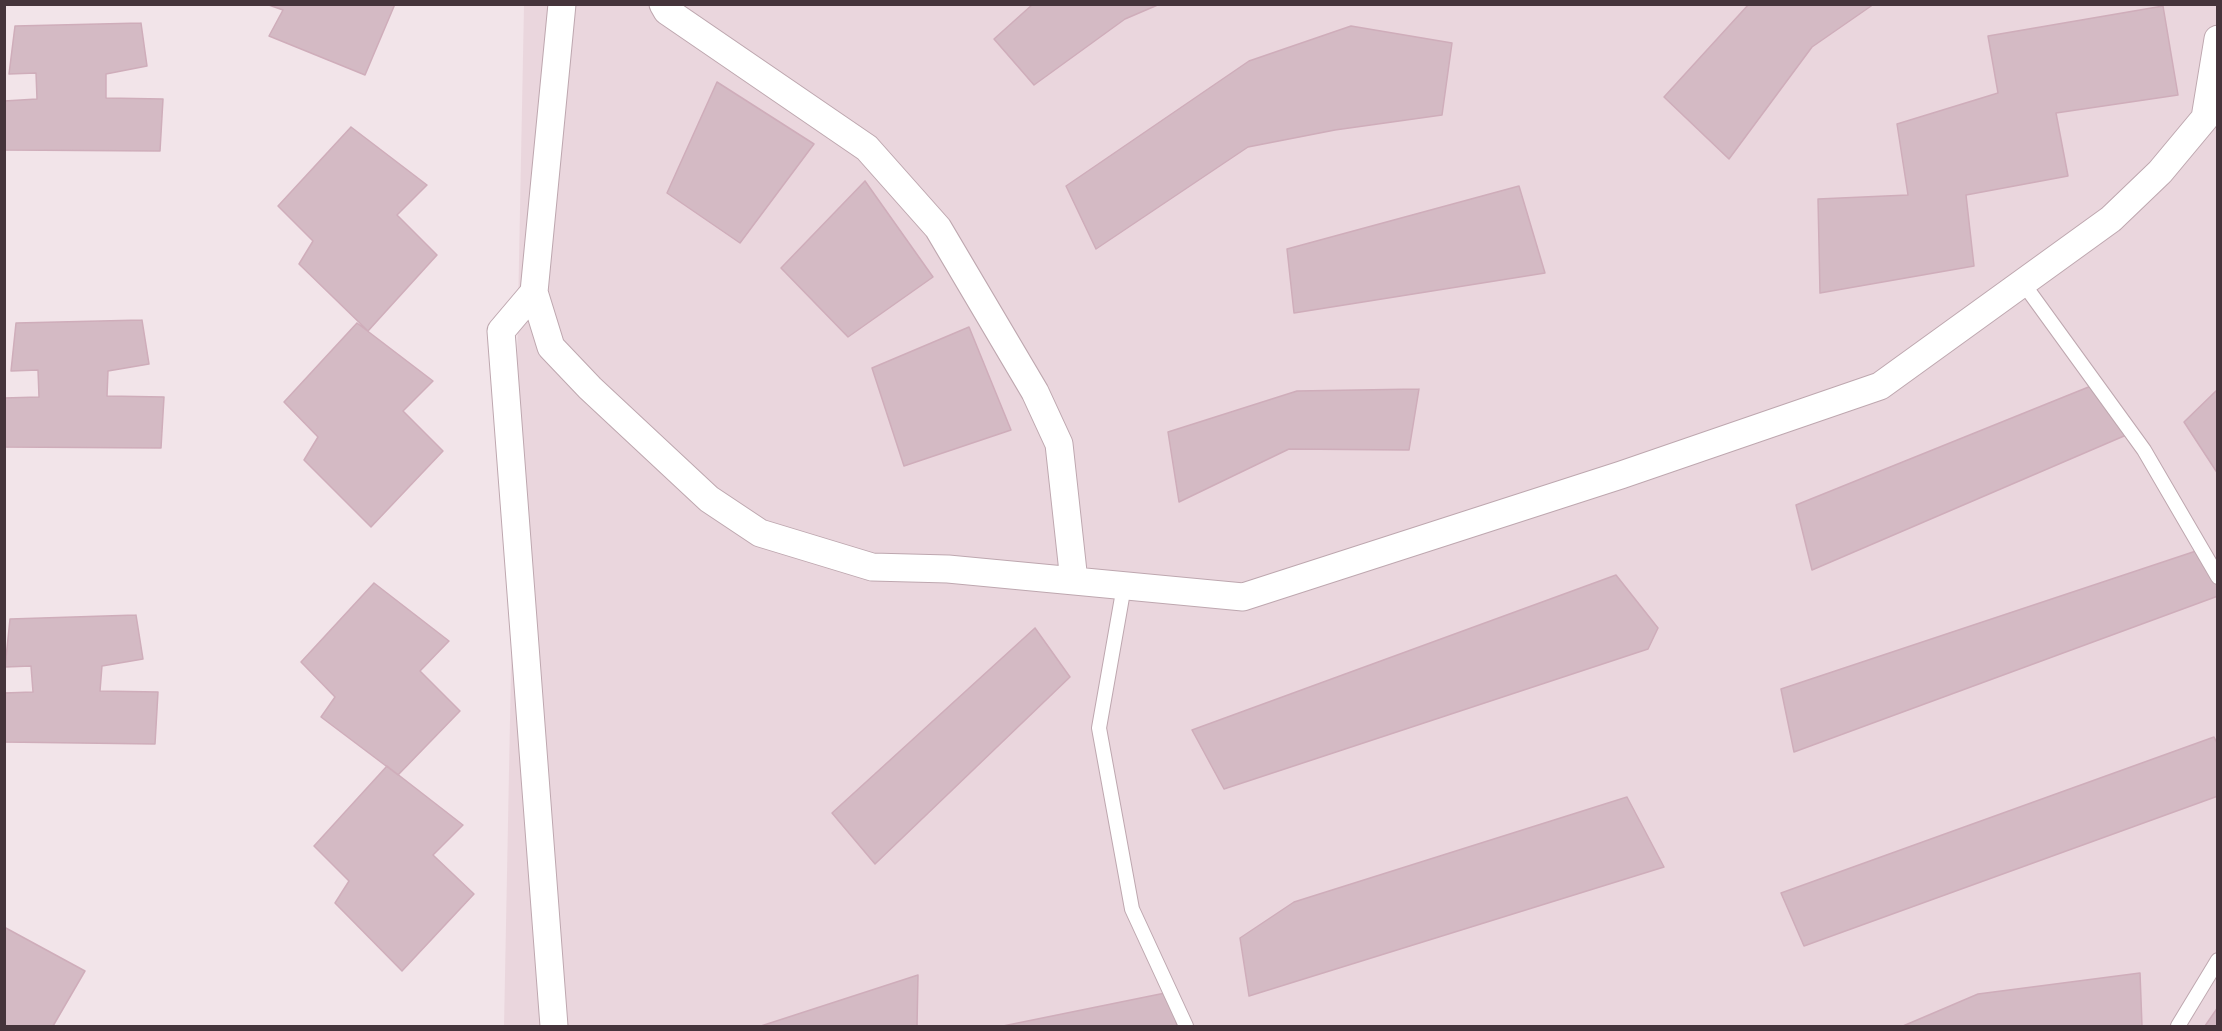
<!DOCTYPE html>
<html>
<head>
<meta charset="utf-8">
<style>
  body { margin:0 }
  #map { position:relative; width:2222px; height:1031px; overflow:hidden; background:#f2e4e9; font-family:"Public Sans",sans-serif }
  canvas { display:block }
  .frame { position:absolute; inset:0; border:6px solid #45343b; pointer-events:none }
</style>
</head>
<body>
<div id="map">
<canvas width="2222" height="1031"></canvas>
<div class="frame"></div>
</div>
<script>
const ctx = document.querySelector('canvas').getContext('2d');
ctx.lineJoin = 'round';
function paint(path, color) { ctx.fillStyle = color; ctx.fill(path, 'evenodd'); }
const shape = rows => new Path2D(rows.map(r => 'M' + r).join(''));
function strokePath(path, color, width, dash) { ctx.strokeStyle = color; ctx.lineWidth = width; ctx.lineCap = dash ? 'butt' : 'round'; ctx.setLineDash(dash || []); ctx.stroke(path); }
const residential = shape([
  [524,5,2217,5,2217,1026,504,1026]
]);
const building = shape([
  [266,4,395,4,365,75,269,36,283,10,266,4],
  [1033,4,1160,4,1125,19,1034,85,994,39,1033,4],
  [1749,4,1874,4,1812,47,1729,159,1664,97,1749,4],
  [2163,6,2178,95,2056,113,2068,176,1966,195,1974,266,1820,293,1818,199,1908,195,1897,124,1998,93,1988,36,2163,6],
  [141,23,147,66,106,74,106,98,163,99,160,151,4,150,4,101,37,99,36,73,9,74,15,26,141,23],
  [1351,26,1452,43,1442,115,1335,130,1248,147,1096,249,1066,186,1249,61,1351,26],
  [717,82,814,144,740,243,667,193,717,82],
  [351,127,427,185,397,215,437,255,368,331,299,264,313,241,278,206,351,127],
  [865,181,933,277,848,337,781,268,865,181],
  [1519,186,1545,273,1294,313,1287,249,1519,186],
  [142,320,149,364,108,371,107,396,164,397,161,448,4,447,4,398,39,397,38,370,11,371,16,323,142,320],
  [357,323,433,381,403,411,443,451,371,527,304,460,318,437,284,402,357,323],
  [969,327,1011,430,904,466,872,368,969,327],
  [2096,384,2131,433,1812,570,1796,505,2096,384],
  [1419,389,1409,450,1289,449,1179,502,1168,432,1297,391,1419,389],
  [2218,389,2218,474,2184,422,2218,389],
  [2202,549,2218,577,2218,596,1794,752,1781,689,2202,549],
  [1616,575,1658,628,1648,649,1224,789,1192,730,1616,575],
  [374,583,449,641,420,671,460,711,398,775,321,717,335,697,301,662,374,583],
  [136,615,143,659,102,666,100,691,158,692,155,744,4,742,4,693,33,692,31,666,5,667,10,619,136,615],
  [1035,628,1070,677,875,864,832,813,1035,628],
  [2214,737,2218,745,2218,796,1804,946,1781,893,2214,737],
  [387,766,463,825,433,855,474,894,402,971,335,903,349,881,314,846,387,766],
  [1627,797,1664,867,1249,996,1240,938,1294,902,1627,797],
  [4,927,85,971,53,1026,4,1026,4,927],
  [2140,973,2142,1026,1903,1026,1978,994,2140,973],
  [918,975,917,1026,761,1026,918,975],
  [1170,992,1177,1026,1003,1026,1170,992],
  [2218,1007,2218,1026,2205,1026,2216,1010,2218,1007]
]);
const service = shape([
  [2023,283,2144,450,2218,577],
  [1124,586,1099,728,1132,909,1186,1026],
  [2178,1026,2218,960]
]);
const minor = shape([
  [562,4,534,292,551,347,590,388,709,499,760,533,872,567,948,569,1243,597,1621,475,1880,386,2111,219,2160,172,2205,118,2218,39],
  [663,4,667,11,867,148,938,228,1035,392,1059,444,1074,581],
  [534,292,501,331,554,1026]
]);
paint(residential, '#ead6dd');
paint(building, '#d4bac4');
strokePath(building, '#cfadba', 1.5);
strokePath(service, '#bea7af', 16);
strokePath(minor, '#bea7af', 29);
strokePath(service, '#fff', 14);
strokePath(minor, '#fff', 27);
</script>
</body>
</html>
